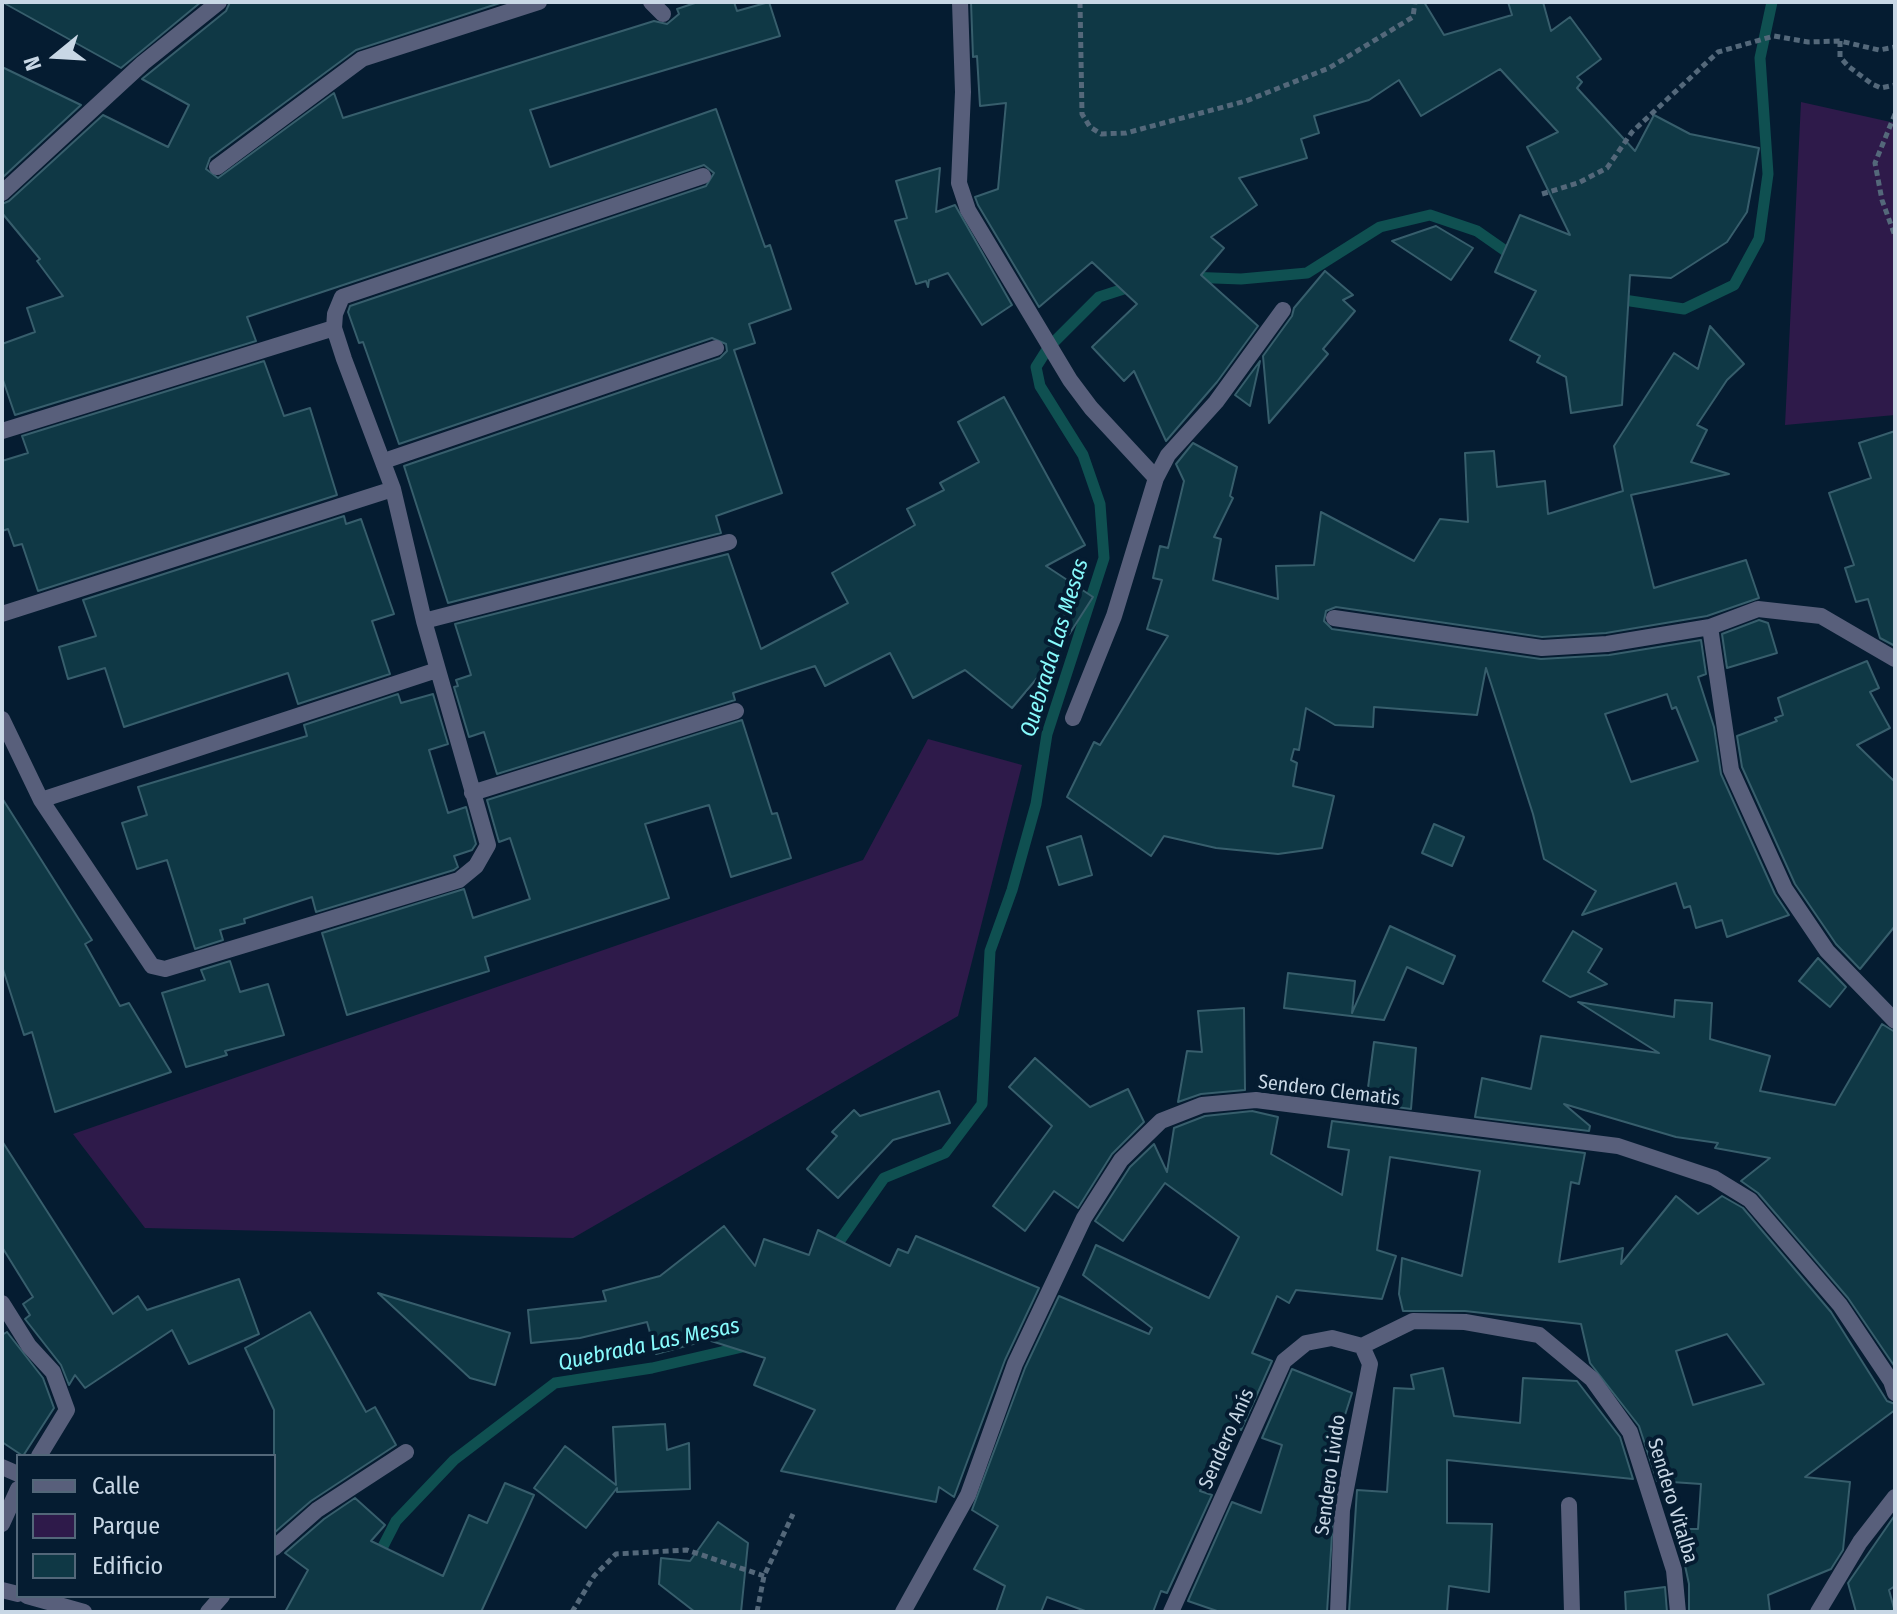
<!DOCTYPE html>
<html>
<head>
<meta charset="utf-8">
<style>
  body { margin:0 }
  #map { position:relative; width:1897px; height:1614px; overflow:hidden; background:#051c31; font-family:"Fira Sans Condensed",sans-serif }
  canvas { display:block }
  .frame { position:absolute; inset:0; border:4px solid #c8d7e5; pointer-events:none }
  .legend { position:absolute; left:16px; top:1454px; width:260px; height:144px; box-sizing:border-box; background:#051c31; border:2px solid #536779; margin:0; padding:10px 14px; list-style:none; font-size:24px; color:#c8d7e5 }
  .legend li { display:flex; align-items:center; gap:16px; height:40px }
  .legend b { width:40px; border:2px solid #536779 }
  .north { position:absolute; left:16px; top:16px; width:80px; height:80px; -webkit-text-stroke:6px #051c31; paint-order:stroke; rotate:252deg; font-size:22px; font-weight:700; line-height:32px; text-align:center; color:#c8d7e5 }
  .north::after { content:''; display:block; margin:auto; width:28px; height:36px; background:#c8d7e5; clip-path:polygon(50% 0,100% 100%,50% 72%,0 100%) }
</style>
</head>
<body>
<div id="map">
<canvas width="1897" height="1614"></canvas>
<div class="frame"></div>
<ul class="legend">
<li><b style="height:10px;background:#585f7b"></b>Calle</li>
<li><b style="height:22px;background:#2e1a4a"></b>Parque</li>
<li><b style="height:22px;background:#0f3845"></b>Edificio</li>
</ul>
<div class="north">N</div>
</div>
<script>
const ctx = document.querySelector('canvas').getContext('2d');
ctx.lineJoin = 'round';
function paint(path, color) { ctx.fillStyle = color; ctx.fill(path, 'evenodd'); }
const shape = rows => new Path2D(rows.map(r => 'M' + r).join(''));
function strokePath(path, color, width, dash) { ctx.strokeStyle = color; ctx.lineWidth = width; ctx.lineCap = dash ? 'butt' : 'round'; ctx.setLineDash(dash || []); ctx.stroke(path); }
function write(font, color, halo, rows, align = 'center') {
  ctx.font = font + ' "Fira Sans Condensed",sans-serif'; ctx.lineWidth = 8; ctx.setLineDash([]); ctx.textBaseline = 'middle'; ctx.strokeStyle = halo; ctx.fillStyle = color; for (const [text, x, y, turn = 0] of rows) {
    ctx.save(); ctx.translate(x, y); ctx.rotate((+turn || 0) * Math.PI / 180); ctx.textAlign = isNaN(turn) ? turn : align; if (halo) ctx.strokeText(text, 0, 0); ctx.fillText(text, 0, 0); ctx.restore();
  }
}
const green = shape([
  [1801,102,1895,123,1895,415,1785,425],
  [928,739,1022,765,958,1016,573,1238,145,1228,73,1134,863,860]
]);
const stream = shape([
  [1188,277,1241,279,1307,273,1380,227,1430,215,1477,231,1517,259],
  [1617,299,1684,309,1734,285,1759,239,1768,174,1760,58,1772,2],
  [831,1253,884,1178,945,1153,982,1104,990,951,1012,890,1036,804,1047,734,1104,558,1100,504,1083,455,1040,386,1036,367,1048,348,1099,297,1136,285],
  [376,1560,396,1521,454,1460,555,1383,652,1368,751,1345]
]);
const building = shape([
  [2,2,201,2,121,68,2,2],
  [230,2,503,2,356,50,210,158,206,169,218,178,334,93,343,118,654,21,667,24,679,14,677,9,698,2,734,2,737,11,769,2,780,36,530,110,550,167,716,109,765,247,770,245,791,309,749,324,755,343,734,350,782,493,716,516,721,533,448,603,404,466,720,358,727,351,726,344,712,338,399,444,363,342,359,343,348,312,350,306,706,186,714,173,704,165,247,317,256,341,15,415,2,377,2,344,35,332,27,308,63,296,37,261,40,259,2,213,2,204,9,201,103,115,168,147,189,105,142,79,226,11,230,2],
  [971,2,1424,2,1444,35,1512,15,1508,2,1543,2,1551,31,1570,17,1601,59,1577,77,1582,82,1577,88,1635,151,1654,115,1690,134,1759,148,1747,212,1727,242,1671,278,1630,275,1622,405,1571,413,1566,377,1537,362,1540,356,1510,340,1536,291,1495,272,1520,215,1570,235,1527,147,1558,132,1500,69,1421,116,1399,80,1369,100,1314,116,1319,133,1301,139,1307,158,1239,178,1257,205,1211,237,1224,248,1201,275,1258,326,1217,382,1166,441,1134,371,1124,381,1092,347,1137,304,1092,262,1039,307,978,205,975,197,998,189,1006,103,980,106,977,56,973,57,971,2],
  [2,67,81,105,2,178,2,67],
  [940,168,936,212,955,205,1012,305,982,325,948,273,929,280,928,287,926,281,916,284,895,221,907,218,896,181,940,168],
  [1436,226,1473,248,1451,280,1392,241,1436,226],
  [1325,271,1353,295,1343,300,1355,311,1323,349,1328,354,1269,423,1263,356,1292,316,1294,308,1325,271],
  [1710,326,1744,364,1727,380,1697,425,1707,430,1691,462,1729,474,1631,495,1654,588,1746,560,1759,598,1707,616,1606,633,1542,637,1336,607,1326,611,1324,621,1332,629,1541,659,1609,655,1701,640,1706,674,1698,677,1714,727,1721,774,1775,894,1789,915,1727,937,1722,920,1696,928,1690,906,1684,908,1676,883,1582,915,1596,891,1544,859,1533,814,1486,668,1477,715,1374,707,1373,727,1335,725,1306,708,1299,750,1294,749,1291,760,1297,763,1293,786,1334,796,1322,848,1278,854,1216,848,1164,836,1151,856,1067,797,1094,742,1100,745,1168,636,1147,629,1162,580,1153,578,1160,546,1168,548,1184,481,1176,464,1193,443,1237,467,1230,496,1233,498,1214,537,1221,539,1213,580,1278,599,1276,566,1314,565,1321,512,1414,561,1440,519,1468,522,1465,453,1494,451,1497,487,1545,481,1548,514,1623,491,1614,446,1674,353,1698,369,1710,326],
  [1667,694,1672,709,1676,707,1698,761,1631,782,1605,714,1667,694],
  [264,361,284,416,310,408,337,495,38,591,22,544,14,546,8,529,2,531,2,461,28,453,22,436,264,361],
  [1260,361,1250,406,1235,395,1260,361],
  [1004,397,1085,545,1046,566,1093,597,1054,658,1012,708,965,670,913,698,890,653,825,686,815,666,733,693,735,700,497,774,484,732,469,737,454,687,458,686,456,680,471,675,455,624,728,554,761,649,848,603,832,573,915,525,907,509,944,490,940,483,979,462,958,422,1004,397],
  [1895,431,1895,646,1880,638,1868,599,1856,602,1845,568,1854,565,1829,493,1871,478,1859,443,1895,431],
  [344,516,346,524,361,519,394,614,372,621,390,674,298,704,288,673,124,727,105,668,68,679,59,647,96,636,83,600,344,516],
  [1759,620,1768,623,1777,653,1727,668,1722,634,1759,620],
  [1867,661,1879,688,1870,692,1890,728,1857,745,1895,782,1895,926,1860,969,1836,944,1795,884,1742,767,1737,736,1777,721,1775,718,1783,715,1778,698,1867,661],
  [398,694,401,703,433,694,448,744,429,750,448,813,466,807,476,844,472,850,454,856,458,867,454,870,316,912,312,897,244,919,245,923,220,930,223,940,195,949,167,860,137,869,122,823,147,815,138,787,307,736,304,725,398,694],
  [742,720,772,814,777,813,791,858,731,877,709,805,645,824,669,898,485,957,489,971,347,1015,322,933,464,889,473,918,530,899,510,838,499,842,487,800,742,720],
  [2,798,92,940,85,944,120,1006,129,1003,171,1072,55,1112,32,1032,24,1035,2,966,2,798],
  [1434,824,1464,837,1452,866,1422,853,1434,824],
  [1081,836,1092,875,1059,885,1047,847,1081,836],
  [1390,926,1455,956,1443,984,1407,967,1384,1020,1284,1008,1288,973,1355,981,1352,1013,1390,926],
  [1573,931,1602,949,1588,972,1607,984,1570,997,1543,981,1573,931],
  [1818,958,1846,987,1830,1007,1799,981,1818,958],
  [230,961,240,992,268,984,284,1035,225,1051,227,1055,186,1067,162,993,205,980,201,970,230,961],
  [1675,1000,1712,1003,1710,1039,1770,1056,1760,1091,1835,1105,1882,1024,1895,1032,1895,1367,1848,1298,1758,1193,1741,1181,1770,1158,1715,1148,1718,1143,1676,1137,1564,1104,1590,1126,1589,1131,1475,1117,1482,1078,1531,1089,1541,1036,1659,1053,1578,1002,1674,1017,1675,1000],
  [1244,1008,1245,1090,1201,1094,1178,1102,1187,1051,1202,1052,1198,1011,1244,1008],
  [1374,1042,1416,1048,1411,1109,1366,1103,1374,1042],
  [1035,1058,1090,1107,1128,1089,1144,1122,1112,1154,1078,1208,1054,1191,1025,1231,993,1206,1052,1126,1009,1087,1035,1058],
  [939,1091,950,1123,893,1140,838,1198,807,1169,837,1136,832,1132,854,1110,860,1116,939,1091],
  [1252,1111,1278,1117,1271,1154,1342,1195,1349,1150,1328,1147,1332,1121,1585,1153,1579,1184,1571,1182,1559,1262,1623,1248,1621,1264,1676,1196,1698,1214,1722,1196,1743,1208,1831,1312,1887,1401,1895,1404,1895,1410,1805,1477,1850,1482,1843,1550,1831,1569,1768,1595,1770,1612,1689,1612,1689,1584,1677,1529,1698,1529,1701,1484,1657,1481,1639,1426,1590,1363,1581,1324,1465,1311,1403,1311,1399,1294,1402,1258,1462,1276,1480,1171,1390,1157,1377,1250,1396,1256,1382,1299,1296,1290,1289,1303,1277,1296,1252,1353,1272,1361,1241,1430,1229,1426,1200,1491,1212,1495,1167,1593,1161,1591,1153,1612,1088,1612,1047,1597,1041,1612,996,1612,1005,1586,974,1569,998,1526,972,1510,1025,1368,1059,1296,1149,1334,1152,1328,1083,1275,1096,1245,1209,1298,1239,1237,1165,1183,1123,1241,1095,1221,1130,1167,1154,1144,1167,1172,1174,1128,1205,1116,1252,1111],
  [1727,1334,1764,1384,1693,1405,1676,1351,1727,1334],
  [2,1141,113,1314,138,1296,147,1310,239,1279,259,1334,189,1364,172,1330,85,1388,75,1375,69,1385,61,1365,25,1319,30,1315,23,1304,33,1297,2,1247,2,1141],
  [724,1226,755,1266,764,1239,809,1255,818,1230,890,1266,898,1249,908,1253,916,1236,1039,1288,1005,1360,954,1497,939,1487,936,1502,781,1471,815,1410,754,1385,765,1358,708,1340,656,1354,647,1322,580,1338,531,1343,528,1310,606,1301,603,1291,660,1276,724,1226],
  [378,1293,510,1333,495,1385,470,1378,378,1293],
  [310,1312,366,1412,375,1407,396,1445,311,1501,274,1533,274,1410,245,1348,310,1312],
  [7,1332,43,1378,54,1408,23,1456,2,1442,2,1335,7,1332],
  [1443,1368,1454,1416,1520,1423,1523,1378,1577,1381,1620,1437,1633,1479,1447,1460,1447,1523,1492,1524,1489,1592,1449,1586,1447,1612,1349,1612,1357,1490,1387,1492,1394,1388,1414,1389,1411,1375,1443,1368],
  [1292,1369,1352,1393,1322,1487,1335,1488,1327,1612,1220,1612,1188,1601,1232,1502,1261,1513,1282,1445,1262,1438,1292,1369],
  [665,1424,667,1450,689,1443,690,1489,617,1492,617,1488,586,1528,534,1488,565,1446,616,1485,613,1427,665,1424],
  [505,1483,534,1495,481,1612,285,1612,308,1570,285,1553,324,1519,355,1498,385,1525,371,1541,443,1576,469,1515,487,1523,505,1483],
  [1895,1515,1895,1586,1889,1590,1895,1612,1856,1612,1848,1583,1895,1515],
  [718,1522,748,1543,741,1612,695,1612,659,1584,661,1558,690,1561,718,1522],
  [1665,1587,1667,1612,1626,1612,1625,1592,1665,1587]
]);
const path = shape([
  [1080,2,1082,114,1090,127,1101,134,1126,133,1246,101,1329,68,1413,17,1415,2],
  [1840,41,1840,57,1848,66,1872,84,1881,88,1895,85],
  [1895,114,1875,163,1882,200,1895,236],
  [1542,194,1578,183,1607,168,1632,132,1718,52,1774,36,1808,42,1840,41,1879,50,1895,47],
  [572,1612,594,1576,616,1554,687,1550,764,1576],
  [757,1612,764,1576,793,1514]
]);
const lane = shape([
  [1569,1505,1572,1612]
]);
const street = shape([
  [651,2,663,14],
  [960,2,963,92,959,183,968,210,1070,380,1091,408,1156,478,1114,616,1073,718],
  [217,167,362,59,539,2],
  [2,193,143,63,219,2],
  [2,431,334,328],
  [384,461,716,348],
  [1156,478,1168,455,1216,402,1283,310],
  [2,614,393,489],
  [1334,618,1542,648,1607,644,1710,627,1758,609,1821,616,1895,659],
  [424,621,729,542],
  [1710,627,1731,770,1785,889,1827,951,1895,1021],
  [2,719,41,800,152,966,165,969,459,880,476,866,488,845,424,621,393,489,344,359,334,328,335,314,342,297,703,176],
  [472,793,736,711],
  [41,800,437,670],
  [2,1303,29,1346,53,1372,67,1410,39,1456],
  [1362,1346,1413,1321,1465,1322,1539,1335,1592,1379,1630,1432,1674,1570,1678,1612],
  [2,1467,18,1474],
  [2,1524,18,1489],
  [274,1548,317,1510,406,1452],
  [2,1590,18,1594],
  [27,1596,84,1612],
  [208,1612,222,1596],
  [903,1612,968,1495,1015,1364,1084,1218,1121,1160,1161,1121,1202,1105,1256,1100,1618,1146,1714,1178,1750,1200,1840,1305,1891,1381,1895,1393],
  [1171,1612,1284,1361,1306,1343,1332,1338,1362,1346],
  [1338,1612,1342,1510,1370,1364,1362,1346],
  [1818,1612,1860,1542,1895,1497]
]);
const streetNames = [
  ["Sendero Clematis",1329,1091,7],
  ["Sendero Anís",1227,1439,-66],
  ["Sendero Livido",1331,1475,-82],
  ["Sendero Vitalba",1672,1501,73]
];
const waterNames = [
  ["Quebrada Las Mesas",1055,648,-73],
  ["Quebrada Las Mesas",649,1345,-12]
];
paint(green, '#2e1a4a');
strokePath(stream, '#0f5051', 11);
paint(building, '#0f3845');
strokePath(building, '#375e6c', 2);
strokePath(path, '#54687a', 5, [6, 4]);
strokePath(lane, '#585f7b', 16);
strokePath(street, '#585f7b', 16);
write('20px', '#c8d7e5', '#051c31', streetNames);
write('italic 22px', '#87fbfd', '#051c31', waterNames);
</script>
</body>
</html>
